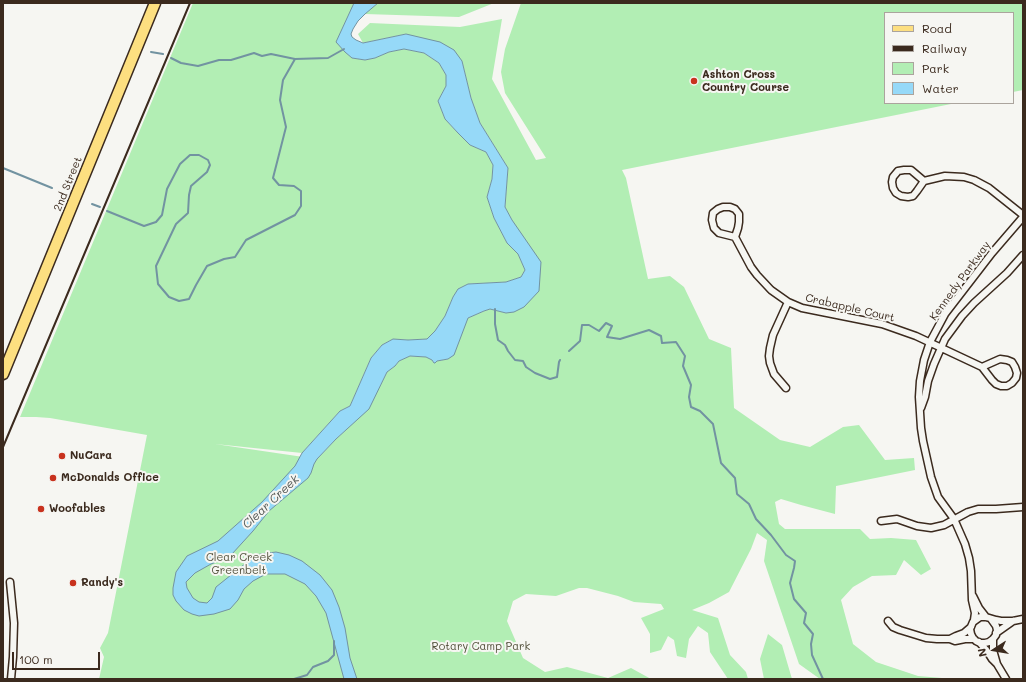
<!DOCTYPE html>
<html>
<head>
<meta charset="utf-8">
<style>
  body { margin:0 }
  #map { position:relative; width:1026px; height:682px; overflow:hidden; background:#f6f6f2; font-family:Mali,sans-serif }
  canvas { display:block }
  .frame { position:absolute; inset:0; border:4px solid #3b2a1e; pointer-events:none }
  .legend { position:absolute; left:884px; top:12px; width:130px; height:92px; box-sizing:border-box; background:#f6f6f2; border:1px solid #aba49d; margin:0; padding:5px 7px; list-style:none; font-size:12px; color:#3b2a1e }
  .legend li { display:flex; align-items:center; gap:8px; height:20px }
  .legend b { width:20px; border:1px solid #aba49d }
  .north { position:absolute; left:974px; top:630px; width:40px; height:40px; -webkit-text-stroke:3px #f6f6f2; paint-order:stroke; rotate:258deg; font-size:11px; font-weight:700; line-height:16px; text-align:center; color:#3b2a1e }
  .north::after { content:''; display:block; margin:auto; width:14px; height:18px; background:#3b2a1e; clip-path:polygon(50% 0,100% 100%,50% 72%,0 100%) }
  .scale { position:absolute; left:12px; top:652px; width:88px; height:18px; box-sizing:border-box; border:2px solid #3b2a1e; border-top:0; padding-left:5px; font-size:12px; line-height:14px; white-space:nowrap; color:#3b2a1e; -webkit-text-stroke:3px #f6f6f2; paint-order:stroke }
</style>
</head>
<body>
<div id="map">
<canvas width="1026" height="682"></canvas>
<div class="frame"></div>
<ul class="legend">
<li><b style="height:5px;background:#fddf80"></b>Road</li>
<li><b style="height:5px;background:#3b2a1e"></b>Railway</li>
<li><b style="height:11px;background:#b2eeb4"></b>Park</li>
<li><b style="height:11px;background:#96d9f8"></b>Water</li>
</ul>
<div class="north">N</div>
<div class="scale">100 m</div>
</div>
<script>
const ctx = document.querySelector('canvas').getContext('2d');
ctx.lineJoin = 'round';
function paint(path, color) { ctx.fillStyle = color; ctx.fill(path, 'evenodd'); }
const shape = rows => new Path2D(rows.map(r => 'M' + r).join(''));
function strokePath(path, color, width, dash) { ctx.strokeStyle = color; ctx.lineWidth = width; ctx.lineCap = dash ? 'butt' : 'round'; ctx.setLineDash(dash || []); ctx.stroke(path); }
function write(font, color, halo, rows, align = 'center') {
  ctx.font = font + ' Mali,sans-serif'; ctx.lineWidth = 4; ctx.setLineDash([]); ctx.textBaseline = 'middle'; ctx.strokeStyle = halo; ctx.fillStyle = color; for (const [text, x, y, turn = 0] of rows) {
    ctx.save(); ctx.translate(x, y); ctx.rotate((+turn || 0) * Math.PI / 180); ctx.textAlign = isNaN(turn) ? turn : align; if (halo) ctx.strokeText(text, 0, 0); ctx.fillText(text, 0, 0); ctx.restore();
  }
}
const green = shape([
  [193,3,354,3,337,42,352,58,365,60,375,58,389,52,404,49,424,53,439,63,446,75,446,86,438,101,445,119,458,133,470,145,486,152,493,165,492,179,487,197,494,218,507,243,518,254,525,270,521,277,506,282,468,284,459,289,453,297,445,316,435,331,427,339,408,340,393,339,382,345,371,358,350,406,340,411,302,453,215,444,317,459,336,439,352,424,380,386,387,372,395,366,399,361,410,356,426,357,432,360,434,363,437,361,448,359,468,318,484,311,490,309,506,313,539,291,512,220,505,207,508,168,480,123,471,98,462,61,406,34,363,43,358,34,370,23,460,27,502,19,492,79,536,160,546,158,505,93,501,72,505,49,521,3,1023,3,1023,90,1013,92,1013,13,885,13,885,103,956,103,622,170,626,178,648,279,670,276,684,287,709,339,731,348,734,408,780,440,810,447,843,427,859,425,885,460,914,458,915,470,836,486,835,514,801,505,781,499,775,502,779,524,785,529,860,529,870,539,891,538,916,540,931,569,921,575,904,560,896,575,872,576,853,587,841,600,853,644,876,662,918,676,954,679,820,679,799,664,764,561,767,540,757,533,751,549,729,592,709,603,692,610,718,618,730,655,746,672,748,679,728,679,710,652,708,633,698,626,689,639,686,658,677,656,674,640,668,636,661,650,650,653,650,634,641,618,664,609,661,604,634,602,618,596,587,588,579,588,556,596,526,594,513,601,507,621,523,658,545,672,567,667,608,678,631,668,651,679,99,679,104,657,100,648,108,633,147,435,50,418,36,417,20,417],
  [378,3,494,3,459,17,365,14],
  [768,634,782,645,792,679,764,679,760,659]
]);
const water = shape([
  [354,3,378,3,365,14,358,21,353,29,351,34,352,37,356,40,363,43,406,34,440,42,454,50,462,61,471,98,480,123,508,168,505,207,512,220,541,262,539,291,524,307,514,312,506,313,490,309,484,311,468,318,454,355,448,359,437,361,435,363,434,363,432,360,426,357,410,356,399,361,395,366,387,372,369,409,336,439,317,459,314,464,311,473,308,478,269,511,253,531,232,554,224,559,211,564,195,573,186,582,187,588,193,598,199,602,207,603,212,598,216,587,246,563,260,554,276,552,289,555,302,561,320,575,332,590,339,607,345,628,350,658,357,679,344,679,326,613,316,596,305,584,285,574,266,574,253,581,244,589,238,600,230,609,214,614,199,616,192,614,184,610,176,601,173,595,173,588,176,572,187,556,218,541,262,502,295,466,302,453,340,411,350,406,371,358,382,345,393,339,408,340,427,339,435,331,445,316,453,297,458,289,468,284,506,282,521,277,525,270,518,254,507,243,494,218,487,197,492,179,493,165,486,152,470,145,458,133,445,119,438,101,446,86,446,75,439,63,424,53,404,49,389,52,375,58,365,60,352,58,345,52,336,42,354,3]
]);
const stream = shape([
  [151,52,163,54],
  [171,58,181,63,198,66,219,60,231,60,254,53,262,56,271,54,295,59],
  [3,168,52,188],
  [92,204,100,207],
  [107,211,144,226,156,222,162,215,167,189,180,164,190,155,199,155,208,160,210,165,207,172,191,186,189,195,188,213,176,224,156,266,158,284,169,297,179,301,189,299,196,285,207,266,224,259,235,257,246,240,295,215,301,206,301,191,294,186,279,185,273,178,286,127,280,100,283,80,295,59,328,58,344,49],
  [495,309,495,324,498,340,505,345,508,351,515,360,523,361,526,367,535,373,550,379,557,377,559,362,560,360],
  [569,351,580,341,582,325,589,325,599,331,606,323,612,326,607,337,620,339,649,330,661,336,662,343,676,342,685,356,683,366,691,385,689,397,691,407,700,411,713,424,721,463,735,478,737,494,749,504,756,519,771,535,786,555,795,561,794,568,790,583,794,599,806,613,804,623,813,634,811,644,812,655,823,679],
  [294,679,307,675,313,667,328,661,334,655,334,641]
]);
const minor = shape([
  [924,181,911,170,904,170,898,171,893,177,892,182,893,188,896,193,901,196,908,197,913,196,917,191,924,181,945,176,964,177,974,180,989,188,1023,215],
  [735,237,719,233,714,228,712,220,713,213,718,209,723,207,730,207,735,209,739,214,739,222,738,228,735,237,751,267,757,275,771,290,788,302,802,308,882,324,916,336,982,367,992,380,996,384,1001,386,1007,386,1012,383,1016,378,1017,373,1015,367,1012,362,1007,360,1000,359,982,367],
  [786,388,774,374,770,363,769,356,770,348,773,335,788,302],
  [921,408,925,397,928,381,934,364,945,339,962,316,974,303,1007,273,1023,255],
  [881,521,897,519,917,526,931,528,944,525,968,512,978,509,996,509,1023,507],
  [10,582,14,623,13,657,11,679],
  [973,596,979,608,986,617],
  [991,619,996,626,997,630,996,635,993,639,989,642,985,643,980,643,976,641,973,638,971,634,970,629,973,622,980,617,986,617,996,620,1001,621,1013,621,1023,619],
  [974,620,975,613,972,600,971,571,969,558,965,544,954,519,938,497,931,477,923,441,921,428,919,397,920,381,924,360,930,342,945,314,992,253,1023,217],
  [888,621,893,627,900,630,926,638,937,639,950,639,955,641,965,639,974,639],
  [996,633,1013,621],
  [950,639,956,636,964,633,971,627],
  [993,639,993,650,997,664],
  [979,642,987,651,992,659,997,664,1006,679]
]);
const primary = shape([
  [3,374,155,3]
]);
const rail = shape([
  [3,447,190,3]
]);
const markers = [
  [694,81,4,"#c8321e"],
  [62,456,4,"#c8321e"],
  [53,478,4,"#c8321e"],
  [41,509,4,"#c8321e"],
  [73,583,4,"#c8321e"]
];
const poiNames = [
  ["Ashton Cross",702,75],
  ["Country Course",702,88],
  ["NuCara",70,456],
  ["McDonalds Office",61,478],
  ["Woofables",49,509],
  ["Randy's",81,583]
];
const streetNames = [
  ["2nd Street",68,184,-68],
  ["Kennedy Parkway",960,281,-54],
  ["Crabapple Court",850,308,13]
];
const parkNames = [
  ["Clear Creek",239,558],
  ["Greenbelt",239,571],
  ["Rotary Camp Park",481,647]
];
const waterNames = [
  ["Clear Creek",271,502,-43]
];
paint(green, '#b2eeb4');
paint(water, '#96d9f8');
strokePath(water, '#7293a1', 1);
strokePath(stream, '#7293a1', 2);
strokePath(minor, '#3b2a1e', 9);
strokePath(primary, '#3b2a1e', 13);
strokePath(minor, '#f6f6f2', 6);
strokePath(primary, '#fddf80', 10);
strokePath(rail, '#3b2a1e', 2);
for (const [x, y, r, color] of markers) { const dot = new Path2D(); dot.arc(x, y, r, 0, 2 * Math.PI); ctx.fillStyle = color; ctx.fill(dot); strokePath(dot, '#f6f6f2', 1.5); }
write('bold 11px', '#3b2a1e', '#f6f6f2', poiNames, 'left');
write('11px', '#3b2a1e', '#f6f6f2', streetNames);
write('11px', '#53513c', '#f6f6f2', parkNames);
write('italic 12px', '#525654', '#f6f6f2', waterNames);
</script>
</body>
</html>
